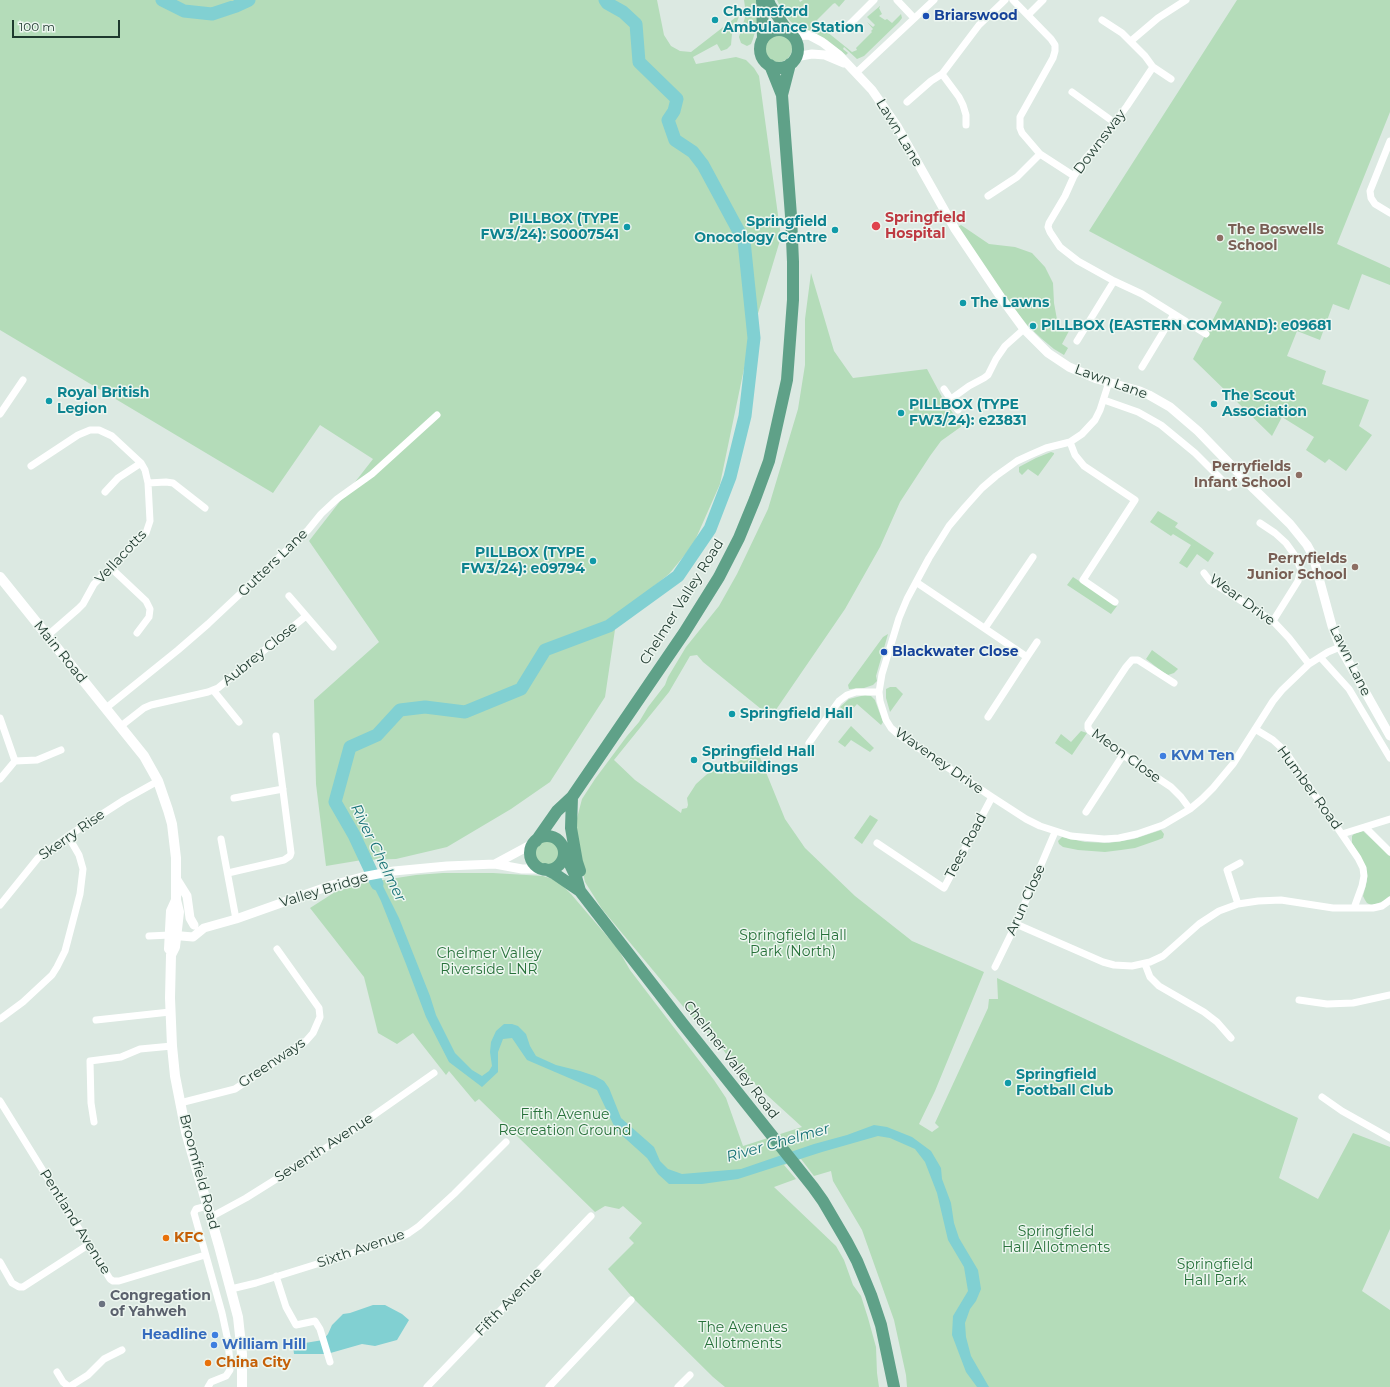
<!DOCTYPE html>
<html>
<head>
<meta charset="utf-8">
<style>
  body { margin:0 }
  #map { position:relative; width:1390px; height:1387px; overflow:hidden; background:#dce9e2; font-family:Montserrat,sans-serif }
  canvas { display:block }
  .scale { position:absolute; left:12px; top:20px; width:108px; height:18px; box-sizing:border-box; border:2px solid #1e392e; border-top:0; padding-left:5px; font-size:12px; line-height:14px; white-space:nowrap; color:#1e392e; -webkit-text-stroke:3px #edf6f0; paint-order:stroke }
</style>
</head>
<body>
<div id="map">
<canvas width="1390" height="1387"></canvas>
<div class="scale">100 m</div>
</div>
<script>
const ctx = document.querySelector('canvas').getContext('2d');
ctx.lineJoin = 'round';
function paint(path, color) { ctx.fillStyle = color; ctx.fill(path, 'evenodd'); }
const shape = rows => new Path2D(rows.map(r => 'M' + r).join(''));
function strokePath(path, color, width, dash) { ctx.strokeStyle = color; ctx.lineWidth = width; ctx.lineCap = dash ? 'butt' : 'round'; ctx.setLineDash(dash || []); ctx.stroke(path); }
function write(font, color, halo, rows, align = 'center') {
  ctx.font = font + ' Montserrat,sans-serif'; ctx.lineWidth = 3; ctx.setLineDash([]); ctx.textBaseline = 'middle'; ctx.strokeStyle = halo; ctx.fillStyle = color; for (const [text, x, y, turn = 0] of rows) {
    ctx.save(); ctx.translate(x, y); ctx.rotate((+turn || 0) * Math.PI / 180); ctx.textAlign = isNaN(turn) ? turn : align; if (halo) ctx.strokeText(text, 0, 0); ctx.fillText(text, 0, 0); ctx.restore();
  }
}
const green = shape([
  [0,0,657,0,664,35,671,46,680,51,691,52,740,14,732,34,731,45,727,49,721,51,717,44,693,57,696,64,736,57,746,60,754,68,759,76,781,237,750,340,720,484,693,545,669,574,617,616,605,697,550,782,511,809,447,847,396,859,362,860,326,866,316,784,314,700,379,642,309,541,373,459,320,425,273,493,0,330],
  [744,0,756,0,757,25,753,39,751,44,747,46,741,43,739,37,746,14],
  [777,0,799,0,800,2,803,0,845,0,839,7,835,3,833,4,817,20,822,25,821,27,852,52,857,50,856,48,872,32,871,31,873,29,867,22,873,27,875,25,867,17,880,6,880,7,879,8,882,14,879,16,885,20,887,19,892,23,901,14,902,18,899,22,864,56,857,59,844,47,843,49,848,53,846,55,827,40,791,22,783,13],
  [1237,0,1390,0,1390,112,1337,244,1390,268,1390,285,1362,274,1349,310,1333,304,1320,340,1297,331,1287,356,1326,371,1322,384,1369,400,1359,426,1372,435,1346,471,1329,459,1325,463,1306,450,1314,437,1282,417,1272,436,1193,359,1222,302,1089,231],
  '764 48a14 14 0 1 1 28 0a14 14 0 1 1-28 0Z',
  [961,225,989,244,1015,247,1032,253,1045,267,1053,283,1054,303,1058,325,1069,331,1062,344,1068,348,1064,355,1054,349,1042,339,1028,326,1015,310,974,253,957,227],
  [811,273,834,351,853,378,927,369,943,399,962,426,941,441,930,456,900,502,880,547,845,609,771,717,703,662,697,655,690,656,669,692,614,760,635,780,681,813,682,809,687,808,688,805,687,798,696,784,716,766,723,765,731,769,739,761,757,750,785,819,805,848,855,896,912,941,984,972,935,1091,919,1124,932,1132,939,1127,935,1123,988,1008,989,999,998,999,997,978,1298,1118,1279,1178,1318,1199,1353,1133,1390,1147,1390,1229,1362,1291,1390,1310,1390,1387,907,1387,906,1375,894,1320,862,1230,833,1181,831,1171,814,1176,801,1159,784,1165,796,1179,774,1187,836,1246,844,1260,853,1285,861,1296,868,1318,876,1347,877,1373,879,1387,725,1387,713,1377,633,1298,608,1269,634,1243,629,1238,642,1223,623,1206,619,1209,605,1206,595,1212,479,1099,475,1102,449,1071,446,1075,413,1033,397,1044,378,1033,364,977,310,908,335,892,364,883,416,875,443,873,493,873,543,876,553,879,562,885,571,894,618,949,630,970,714,1080,726,1098,743,1146,802,1127,734,1065,717,1041,702,1028,686,1010,602,909,585,882,578,850,576,822,582,799,595,779,627,736,639,722,648,707,665,685,668,677,686,647,719,606,737,574,768,509,798,409,805,365,805,319],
  [1051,452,1054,453,1054,454,1038,476,1028,469,1022,475,1019,472,1019,467,1036,458],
  [1158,511,1178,523,1175,527,1214,553,1208,562,1197,554,1187,568,1179,563,1191,545,1173,534,1171,536,1150,522],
  [1073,577,1117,606,1111,614,1067,585],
  [888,634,876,676,877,681,873,685,864,688,849,689,848,685,883,637],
  [1152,650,1178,669,1174,673,1168,675,1164,673,1146,659],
  [890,687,896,687,903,694,890,712,886,698,886,689],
  [865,695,871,696,875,700,876,703,883,722,881,725,857,704,848,714,840,707,849,699],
  [851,726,874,748,870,752,851,740,845,747,838,742],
  [1081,731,1087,733,1072,755,1055,743,1061,734,1071,742],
  [870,815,878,820,862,844,854,838],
  [1161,830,1164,834,1163,838,1158,840,1135,848,1121,850,1105,852,1078,850,1063,847,1059,844,1058,841,1062,837,1085,842,1109,843,1134,839],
  [1363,831,1390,856,1390,896,1386,900,1376,904,1371,905,1367,903,1365,900,1363,896,1367,881,1366,867,1352,843,1352,836,1354,834],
  '535 853a12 12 0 1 1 24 0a12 12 0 1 1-24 0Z'
]);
const water = shape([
  [374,868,399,918,430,996,436,1015,455,1053,472,1070,482,1076,489,1071,492,1066,490,1052,491,1042,496,1031,504,1024,512,1024,518,1026,526,1034,530,1046,536,1056,556,1065,580,1071,595,1076,604,1081,609,1088,621,1118,654,1147,660,1161,668,1169,682,1174,741,1169,814,1144,847,1135,874,1125,887,1127,912,1137,931,1151,941,1168,942,1179,951,1203,954,1223,959,1238,978,1270,981,1289,976,1301,970,1309,965,1323,966,1337,971,1356,989,1387,977,1387,966,1372,952,1335,953,1316,968,1291,964,1267,948,1240,937,1193,925,1162,915,1149,890,1138,878,1136,822,1152,738,1179,702,1184,669,1184,658,1174,647,1158,616,1130,597,1090,527,1060,512,1038,503,1039,498,1052,498,1072,482,1087,449,1062,426,1017,406,964,381,901,365,869],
  [373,1305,385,1305,402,1314,409,1320,397,1340,375,1346,362,1344,327,1354,294,1354,293,1345,323,1340,328,1334,332,1325,343,1314,350,1313]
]);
const river = shape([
  [162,0,184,11,212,14,236,6,249,0],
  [377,884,354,835,335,802,350,747,377,735,400,710,425,707,465,712,521,689,545,650,609,626,678,576,710,529,730,477,745,416,754,338,744,241,703,165,693,152,675,140,668,120,674,111,677,99,639,62,636,24,623,12,607,3,605,0]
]);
const minor = shape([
  [897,0,914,18],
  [1013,0,1051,39,1055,45,1055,51,1053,58,1020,117,1020,128,1022,133,1040,154,1074,176],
  [1028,15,1043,0],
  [1102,20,1122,33,1145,56,1153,67,1127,106,1100,142,1085,159,1074,176,1065,196,1049,223,1048,227,1050,232,1060,247,1078,261,1114,281,1142,294,1206,334],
  [844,30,874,0],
  [1131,41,1158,18,1186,0],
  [1153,67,1171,79],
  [857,72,934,0],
  [942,74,959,97,963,105,966,115,966,125],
  [1072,92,1115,123],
  [907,102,931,81,942,74,979,25,1005,0],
  [1390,141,1370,191,1371,198,1375,204,1390,213],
  [988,196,1017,177,1040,154],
  [1077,341,1114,281],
  [1142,367,1174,314],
  [1109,382,1100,410,1095,420,1082,434,1070,442,1046,448,1030,455,1017,461,996,476,982,488,965,507,949,526,929,558,907,599,899,618,882,674,879,692,880,701,886,720,891,728,899,735,992,797,1026,819,1040,826,1071,836,1104,839,1119,838,1137,834,1163,825,1190,809,1202,799,1213,788,1233,764,1273,701,1282,690,1309,664,1328,652,1340,647],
  [944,389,958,410],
  [951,399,969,386,984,378,988,375,996,359,1005,346,1024,329],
  [1104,400,1138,412,1161,425,1195,453,1229,487],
  [0,414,23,380],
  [1070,442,1075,455,1084,466,1135,500,1083,580,1115,602],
  [31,466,78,435,90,430,99,430,112,436,141,463,145,470,148,483,150,521,146,533,94,584,83,604,78,609,47,636],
  [148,483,166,482,173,483,205,508],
  [105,492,118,478,141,463],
  [1260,523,1275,533,1286,543,1296,557,1301,570,1298,581,1273,621],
  [111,568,146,601,150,609,149,617,137,633],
  [1204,573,1210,581,1273,621,1289,638,1309,664],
  [916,582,1027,657,988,717],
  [289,596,333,647],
  [985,628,1033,557],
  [1027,657,1037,642],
  [1320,657,1349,689,1390,758],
  [1174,683,1138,660,1132,660,1126,667,1088,724,1088,728,1090,731,1123,755,1171,787,1181,797,1190,809],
  [213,690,239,722],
  [106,708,178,650,208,624,308,530,321,514,337,499,372,474,437,415],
  [0,718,15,761,37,760,61,750],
  [121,726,144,708,151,705,208,692,218,688,306,616],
  [809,743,839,701,847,695,856,692,879,692],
  [0,779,15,761],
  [234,798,283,789],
  [1086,812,1123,755],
  [1365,827,1390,852],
  [1342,834,1390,819],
  [221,839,236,919],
  [877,843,944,888,992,797],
  [228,873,284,860,290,856,291,853,276,736],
  [1238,904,1227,870,1240,863],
  [0,905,38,858,68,836,124,800,158,781],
  [1354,908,1373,908,1382,906,1390,900],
  [1016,924,1103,962,1114,965,1132,966,1150,962,1163,956,1199,924,1219,911,1238,904,1258,901,1281,900,1333,908,1354,908,1362,886,1364,876,1363,868,1358,858,1285,751,1273,740,1255,729],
  [149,936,170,935],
  [1145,964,1150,977,1159,986,1204,1012,1217,1022,1231,1038],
  [995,967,1016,924,1055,832],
  [1299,1000,1327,1004,1353,1003,1390,995],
  [0,1019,23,1002,52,975,57,967,65,951,80,894,83,869,79,855,68,836],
  [96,1020,170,1012],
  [1322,1097,1342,1111,1390,1138],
  [0,1101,110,1279,113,1281,119,1281,205,1255],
  [180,1103,235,1089,306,1041,313,1033,320,1017,319,1008,277,949],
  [94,1122,91,1103,90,1061,121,1057,140,1049,172,1046],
  [207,1206,196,1209,194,1213,222,1313,228,1341,230,1364,230,1370,226,1376,211,1382,208,1387],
  [211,1217,246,1198,337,1141,434,1073],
  [0,1262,12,1283,19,1287,23,1287,88,1245],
  [276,1276,286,1307,296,1325,315,1321,320,1329,330,1362],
  [231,1289,256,1283,397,1239,409,1233,419,1226,454,1194,506,1142],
  [57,1372,63,1382,69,1387,88,1375,104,1359,122,1350],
  [427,1387,591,1216],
  [549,1387,631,1300],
  [678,1387,690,1375]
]);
const tertiary = shape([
  [793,36,809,35,822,42,839,55,872,90,897,126,955,229,1002,299,1024,329,1048,353,1069,367,1097,379,1140,391,1149,395,1170,407,1198,431,1254,489,1290,524,1307,545,1313,556,1332,626,1340,647,1390,736],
  [795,57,812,54,825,55,844,63],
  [495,864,534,843],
  [177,880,187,896,190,918,194,925],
  [170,935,193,937,204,928,236,919,332,885,362,877,394,871,447,866,495,864,522,869,543,869]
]);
const secondary = shape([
  [0,577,144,756,158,781,168,810,172,824,176,858,176,900,179,912,175,947,171,955,170,998,172,1046,175,1076,186,1132,219,1246,238,1317,242,1354,242,1387],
  [169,949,171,911,176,900]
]);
const primary = shape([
  [762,0,763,39],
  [768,0,770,5,789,33],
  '760 49a19 19 0 1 1 38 0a19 19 0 1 1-38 0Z',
  [782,95,790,64],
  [572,797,571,828,577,862,580,871],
  '530 853a17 17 0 1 1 34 0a17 17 0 1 1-34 0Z',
  [536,841,557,811,572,797,684,633,719,577,739,538,755,499,769,461,787,380,793,300,793,262,791,216,782,95,770,65],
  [564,852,576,877,580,891,683,1024,813,1187,823,1201,847,1242,857,1261,871,1295,881,1325,894,1387],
  [545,869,555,874,580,891]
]);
const markers = [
  [926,16,4,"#1a4fb4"],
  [715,20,4,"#0f9aa8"],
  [876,226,5,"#e0444e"],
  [627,227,4,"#0f9aa8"],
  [835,230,4,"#0f9aa8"],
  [1220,238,4,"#8d6e63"],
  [963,303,4,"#0f9aa8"],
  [1033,326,4,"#0f9aa8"],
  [49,401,4,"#0f9aa8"],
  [1214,404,4,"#0f9aa8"],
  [901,413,4,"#0f9aa8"],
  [1299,475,4,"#8d6e63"],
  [593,561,4,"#0f9aa8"],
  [1355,567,4,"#8d6e63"],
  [884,652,4,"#1a4fb4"],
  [732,714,4,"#0f9aa8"],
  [1163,756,4,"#3f7fe0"],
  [694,760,4,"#0f9aa8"],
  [1008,1083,4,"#0f9aa8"],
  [166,1238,4,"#e8710a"],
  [102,1304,4,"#6b7280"],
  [215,1335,4,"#3f7fe0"],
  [214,1345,4,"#3f7fe0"],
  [208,1363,4,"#e8710a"]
];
const cultureNames = [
  ["Chelmsford",723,12],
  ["Ambulance Station",723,28],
  ["PILLBOX (TYPE",619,219,"right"],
  ["FW3/24): S0007541",619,235,"right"],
  ["Springfield",827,222,"right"],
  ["Onocology Centre",827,238,"right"],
  ["The Lawns",971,303],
  ["PILLBOX (EASTERN COMMAND): e09681",1041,326],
  ["Royal British",57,393],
  ["Legion",57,409],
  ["The Scout",1222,396],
  ["Association",1222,412],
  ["PILLBOX (TYPE",909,405],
  ["FW3/24): e23831",909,421],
  ["PILLBOX (TYPE",585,553,"right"],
  ["FW3/24): e09794",585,569,"right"],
  ["Springfield Hall",740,714],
  ["Springfield Hall",702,752],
  ["Outbuildings",702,768],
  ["Springfield",1016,1075],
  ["Football Club",1016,1091]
];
const transitNames = [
  ["Briarswood",934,16],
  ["Blackwater Close",892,652]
];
const streetNames = [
  ["Lawn Lane",899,133,59],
  ["Downsway",1100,142,-53],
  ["Lawn Lane",1111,382,20],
  ["Vellacotts",121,557,-47],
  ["Gutters Lane",273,563,-44],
  ["Wear Drive",1242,600,36],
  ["Chelmer Valley Road",682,602,-58],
  ["Main Road",60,652,51],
  ["Aubrey Close",260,654,-39],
  ["Lawn Lane",1350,661,64],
  ["Meon Close",1126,756,36],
  ["Waveney Drive",939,761,35],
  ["Humber Road",1309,788,54],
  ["Skerry Rise",72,835,-35],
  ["Tees Road",966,846,-62],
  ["Valley Bridge",324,890,-17],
  ["Arun Close",1026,900,-66],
  ["Chelmer Valley Road",731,1060,52],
  ["Greenways",272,1063,-34],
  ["Seventh Avenue",324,1148,-33],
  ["Broomfield Road",199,1172,75],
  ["Pentland Avenue",75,1222,58],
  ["Sixth Avenue",361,1249,-19],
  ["Fifth Avenue",509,1302,-46]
];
const healthNames = [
  ["Springfield",885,218],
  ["Hospital",885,234]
];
const educationNames = [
  ["The Boswells",1228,230,"left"],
  ["School",1228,246,"left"],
  ["Perryfields",1291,467],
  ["Infant School",1291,483],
  ["Perryfields",1347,559],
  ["Junior School",1347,575]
];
const shopNames = [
  ["KVM Ten",1171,756],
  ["Headline",207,1335,"right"],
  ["William Hill",222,1345]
];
const parkNames = [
  ["Springfield Hall",793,936],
  ["Park (North)",793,952],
  ["Chelmer Valley",489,954],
  ["Riverside LNR",489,970],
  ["Fifth Avenue",565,1115],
  ["Recreation Ground",565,1131],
  ["Springfield",1056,1232],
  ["Hall Allotments",1056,1248],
  ["Springfield",1215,1265],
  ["Hall Park",1215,1281],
  ["The Avenues",743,1328],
  ["Allotments",743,1344]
];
const foodNames = [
  ["KFC",174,1238],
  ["China City",216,1363]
];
const worshipNames = [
  ["Congregation",110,1296],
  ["of Yahweh",110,1312]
];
const waterNames = [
  ["River Chelmer",378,853,64],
  ["River Chelmer",778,1143,-16]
];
paint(green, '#b4dcb9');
paint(water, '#81d0d2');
strokePath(river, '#81d0d2', 13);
strokePath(minor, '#fff', 7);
strokePath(tertiary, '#fff', 9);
strokePath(secondary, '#fff', 10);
strokePath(primary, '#5fa188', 12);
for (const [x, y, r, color] of markers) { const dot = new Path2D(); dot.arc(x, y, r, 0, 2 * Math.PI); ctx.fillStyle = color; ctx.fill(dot); strokePath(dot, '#edf6f0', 1.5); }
write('bold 14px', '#0d838f', '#edf6f0', cultureNames, 'left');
write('bold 14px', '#164399', '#edf6f0', transitNames, 'left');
write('14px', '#1e392e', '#edf6f0', streetNames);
write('bold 14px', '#be3a42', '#edf6f0', healthNames, 'left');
write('bold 14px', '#785e54', '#edf6f0', educationNames, 'right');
write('bold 14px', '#366cbe', '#edf6f0', shopNames, 'left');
write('14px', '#27713a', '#edf6f0', parkNames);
write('bold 14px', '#c56008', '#edf6f0', foodNames, 'left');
write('bold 14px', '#5b616d', '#edf6f0', worshipNames, 'left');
write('italic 15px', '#177276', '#edf6f0', waterNames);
</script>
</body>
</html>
